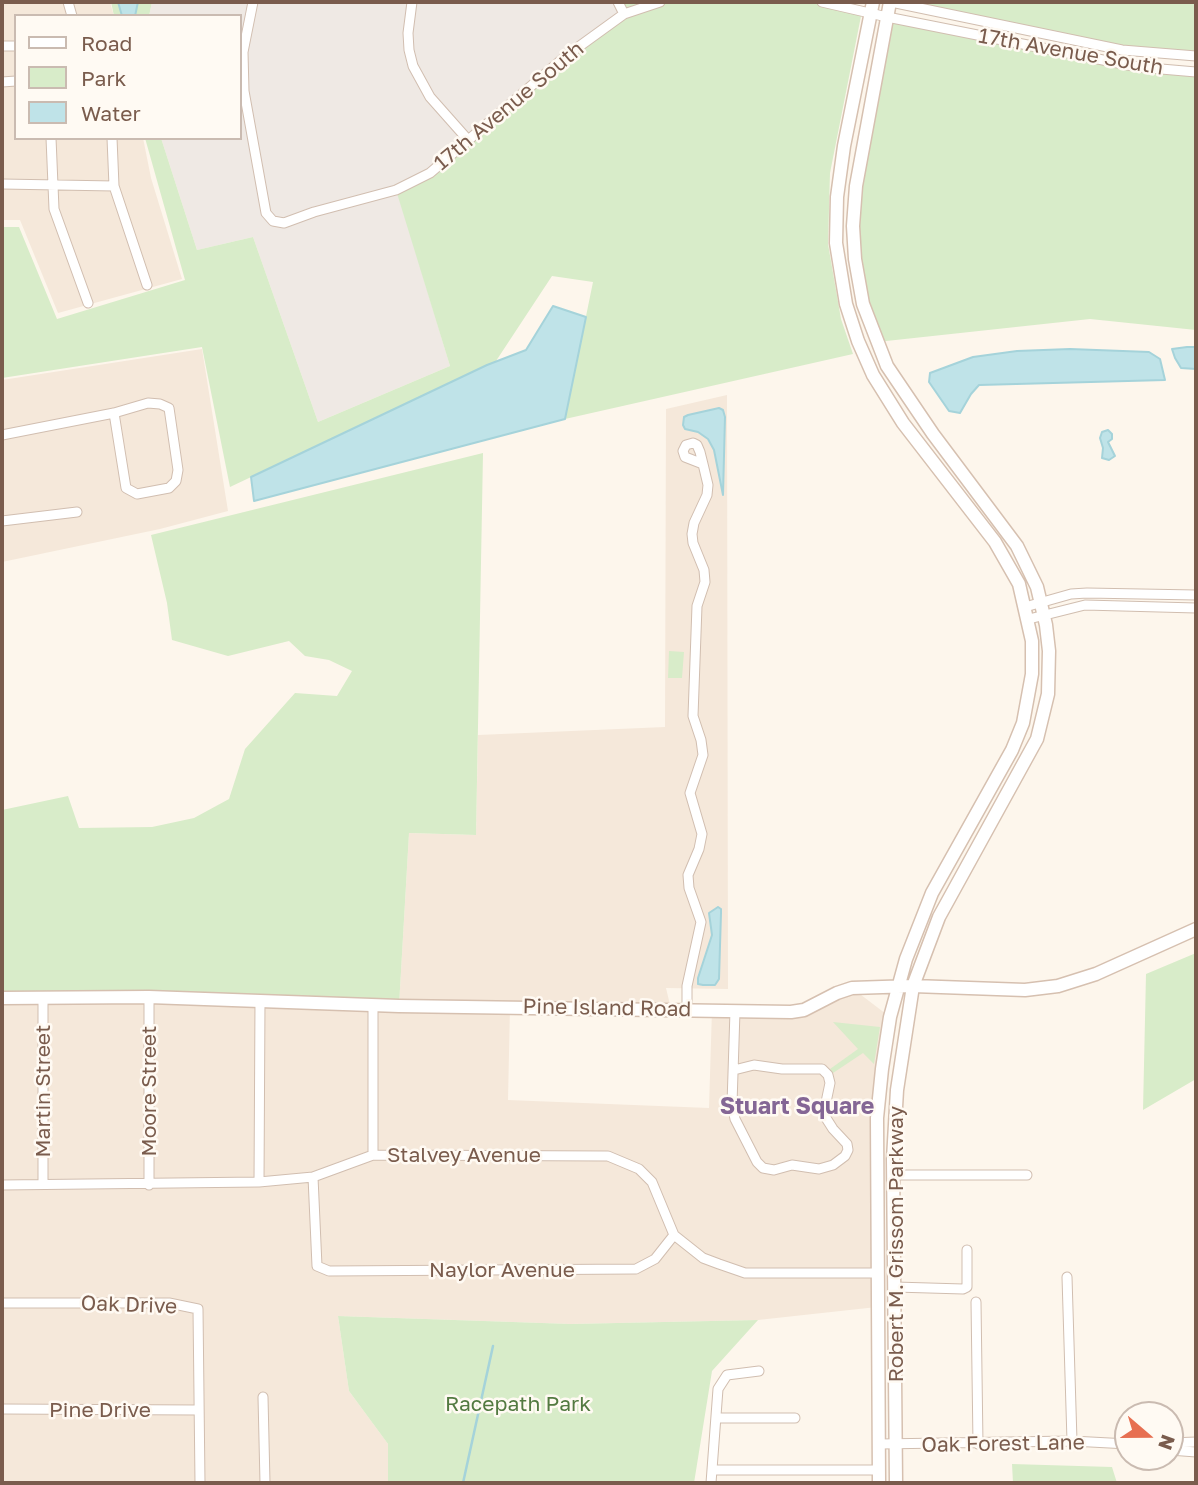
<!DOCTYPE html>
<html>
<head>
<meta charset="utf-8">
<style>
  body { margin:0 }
  #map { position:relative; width:1198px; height:1485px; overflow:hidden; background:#fdf6ec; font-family:"Golos Text",sans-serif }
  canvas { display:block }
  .frame { position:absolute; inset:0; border:4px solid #7a5c4d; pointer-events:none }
  .legend { position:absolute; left:14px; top:14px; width:228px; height:126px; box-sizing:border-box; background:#fffaf3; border:2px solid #cabbb1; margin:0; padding:9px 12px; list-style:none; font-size:21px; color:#7a5c4d }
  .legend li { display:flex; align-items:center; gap:14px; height:35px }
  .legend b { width:35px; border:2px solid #cabbb1 }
  .north { position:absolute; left:1114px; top:1401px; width:70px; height:70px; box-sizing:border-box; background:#fffaf3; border:2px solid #cabbb1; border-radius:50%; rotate:110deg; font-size:19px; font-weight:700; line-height:28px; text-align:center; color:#7a5c4d }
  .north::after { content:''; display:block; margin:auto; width:24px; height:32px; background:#e76f51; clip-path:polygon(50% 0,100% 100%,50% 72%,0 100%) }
</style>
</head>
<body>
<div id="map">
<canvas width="1198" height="1485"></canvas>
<div class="frame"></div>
<ul class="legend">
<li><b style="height:9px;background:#fff"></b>Road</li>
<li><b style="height:19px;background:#d8ecc9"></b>Park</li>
<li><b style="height:19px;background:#bfe3e8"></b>Water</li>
</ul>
<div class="north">N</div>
</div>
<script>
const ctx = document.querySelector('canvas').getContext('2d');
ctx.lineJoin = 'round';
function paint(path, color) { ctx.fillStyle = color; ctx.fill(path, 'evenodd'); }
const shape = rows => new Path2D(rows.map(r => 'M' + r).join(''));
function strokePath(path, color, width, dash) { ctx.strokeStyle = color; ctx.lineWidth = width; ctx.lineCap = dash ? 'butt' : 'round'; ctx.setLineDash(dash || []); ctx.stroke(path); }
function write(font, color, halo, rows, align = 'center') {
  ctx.font = font + ' "Golos Text",sans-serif'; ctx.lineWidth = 5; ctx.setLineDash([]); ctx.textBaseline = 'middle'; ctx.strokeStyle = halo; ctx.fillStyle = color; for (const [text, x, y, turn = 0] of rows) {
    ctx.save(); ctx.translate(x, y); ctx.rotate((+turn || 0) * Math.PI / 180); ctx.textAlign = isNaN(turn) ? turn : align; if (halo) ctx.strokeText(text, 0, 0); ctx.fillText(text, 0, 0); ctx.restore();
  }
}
const residential = shape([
  [2,2,110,2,114,16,16,16,16,138,143,138,151,178,182,279,58,313,20,220,2,220],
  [202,349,228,511,160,529,2,562,2,380],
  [727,395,728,989,666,988,671,1009,510,1007,508,1100,709,1108,712,1009,791,1012,852,988,890,1017,882,1069,877,1307,758,1320,571,1324,338,1316,349,1391,388,1444,388,1483,2,1483,2,998,399,1006,409,833,476,835,478,735,665,727,666,409]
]);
const industrial = shape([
  [152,2,618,2,624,14,437,168,397,190,450,366,318,422,253,237,197,250,161,138,240,138,240,16,149,16]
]);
const green = shape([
  [111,2,152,2,149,16,114,16],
  [618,2,822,2,862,11,830,173,828,244,841,319,853,354,565,419,593,282,552,276,496,361,230,487,202,347,2,378,2,227,19,227,57,319,185,280,145,138,161,138,197,250,253,237,318,422,450,366,396,190,430,173,624,14],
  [891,2,1196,2,1196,55,1122,50],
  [887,17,1138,67,1196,72,1196,330,1090,319,877,342,863,304,854,226],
  [483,453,476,835,409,833,399,1006,2,998,2,810,68,796,79,828,152,827,194,818,229,799,245,749,295,693,337,696,352,671,329,660,305,656,289,641,228,656,172,640,167,603,151,535],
  [669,651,684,652,682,678,668,678],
  [1196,953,1196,1079,1143,1110,1146,974],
  [833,1022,880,1027,874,1064,863,1053,833,1073,830,1069,858,1049],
  [338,1316,571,1324,758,1320,712,1371,694,1483,388,1483,388,1444,349,1391],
  [1012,1464,1112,1467,1117,1483,1013,1483]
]);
const water = shape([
  [118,2,138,2,135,16,122,16,118,2],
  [553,306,586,317,565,419,254,501,251,477,487,365,526,350,553,306],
  [1187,347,1196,347,1196,369,1181,368,1175,358,1172,349,1187,347],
  [1070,349,1149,352,1160,359,1165,380,979,385,971,394,960,413,949,411,929,382,930,373,973,357,1017,351,1070,349],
  [719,408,723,410,725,417,723,495,714,450,708,439,698,432,685,429,683,425,684,417,688,415,719,408],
  [1108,430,1112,434,1112,439,1108,442,1115,456,1109,460,1102,458,1103,448,1100,438,1102,432,1108,430],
  [718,907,721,909,721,913,719,979,715,985,703,985,698,984,698,978,712,935,709,913,718,907]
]);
const stream = shape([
  [463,1483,493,1346]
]);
const street = shape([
  [68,2,72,16],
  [253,2,243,52,244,91,266,213,273,221,284,223,314,212,396,190,430,173,566,56,624,14,660,2],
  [412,2,408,33,409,50,413,66,430,97,469,141],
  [618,2,624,14],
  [822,2,887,17,1138,67,1196,72],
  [891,2,1122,50,1196,56],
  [2,46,16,46],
  [2,82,16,81],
  [51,138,54,209,88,303],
  [112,138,114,186,147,285],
  [2,184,114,186],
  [2,435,114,413,148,403,160,404,169,408,178,470,176,481,169,488,137,494,126,488,114,413],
  [2,521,77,512],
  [1025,607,1071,594,1087,593,1196,595],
  [1029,619,1085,605,1196,608],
  [149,997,149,1185],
  [373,1005,373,1155],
  [687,1009,687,986,701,922,689,888,688,875,699,849,702,834,690,793,703,755,701,740,693,716,697,606,705,582,704,570,693,543,692,534,694,523,707,495,708,485,703,464,700,452,697,445,693,443,686,445,683,451,685,457,703,464],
  [734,1070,754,1065,782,1069,822,1069,828,1075,830,1083,825,1107,826,1118,833,1129,847,1144,848,1150,845,1156,833,1165,819,1169,792,1165,774,1170,763,1168,757,1162,735,1119,732,1104,735,1011],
  [893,1175,1027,1175],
  [313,1177,317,1266,329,1271,636,1269,655,1259,674,1235],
  [259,1182,260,1001],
  [43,1184,43,997],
  [2,1185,259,1182,313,1177,373,1155,608,1156,639,1169,652,1182,674,1235,703,1258,719,1264,745,1273,877,1273],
  [1067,1277,1072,1441],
  [895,1287,963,1289,967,1287,967,1250],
  [976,1302,978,1444],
  [2,1303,169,1303,198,1309,200,1483],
  [263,1397,265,1483],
  [2,1409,197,1410],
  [716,1418,795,1418],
  [1170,1443,1196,1442],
  [879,1444,1072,1441,1128,1444],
  [1170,1450,1196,1452],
  [712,1470,879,1470],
  [711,1483,718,1389,727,1375,759,1371]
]);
const secondary = shape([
  [873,2,844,146,837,197,836,243,846,304,858,341,873,375,903,423,995,542,1019,584,1032,641,1032,674,1023,723,1012,750,932,893,906,959,890,1017,882,1069,877,1118,879,1483],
  [890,2,856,186,853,226,855,259,863,304,887,366,933,434,1017,546,1037,587,1046,625,1049,651,1048,694,1037,739,939,917,913,986,897,1090,893,1159,896,1483],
  [2,998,149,997,399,1006,791,1012,804,1010,837,993,852,988,913,986,1025,990,1058,986,1096,974,1196,929]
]);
const streetNames = [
  ["17th Avenue South",1071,52,10],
  ["17th Avenue South",509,106,-40],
  ["Pine Island Road",607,1008,1],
  ["Martin Street",43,1091,-90],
  ["Moore Street",149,1091,-90],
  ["Stalvey Avenue",464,1155],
  ["Robert M. Grissom Parkway",896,1244,-90],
  ["Naylor Avenue",502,1270],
  ["Oak Drive",129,1305,2],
  ["Pine Drive",100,1410],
  ["Oak Forest Lane",1003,1444,-1]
];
const parkNames = [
  ["Racepath Park",518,1404]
];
const neighbourhoodNames = [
  ["Stuart Square",797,1107]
];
paint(residential, '#f5e8da');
paint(industrial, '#efe9e4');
paint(green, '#d8ecc9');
paint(water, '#bfe3e8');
strokePath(water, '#a5d3da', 2);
strokePath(stream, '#a5d3da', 2.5);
strokePath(street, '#d1beb0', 11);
strokePath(secondary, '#d6c0b0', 15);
strokePath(street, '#fff', 9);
strokePath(secondary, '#fff', 12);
write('21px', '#7a5c4d', '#fffaf3', streetNames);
write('21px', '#537a41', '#fffaf3', parkNames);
write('bold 23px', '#846695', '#fffaf3', neighbourhoodNames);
</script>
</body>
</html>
